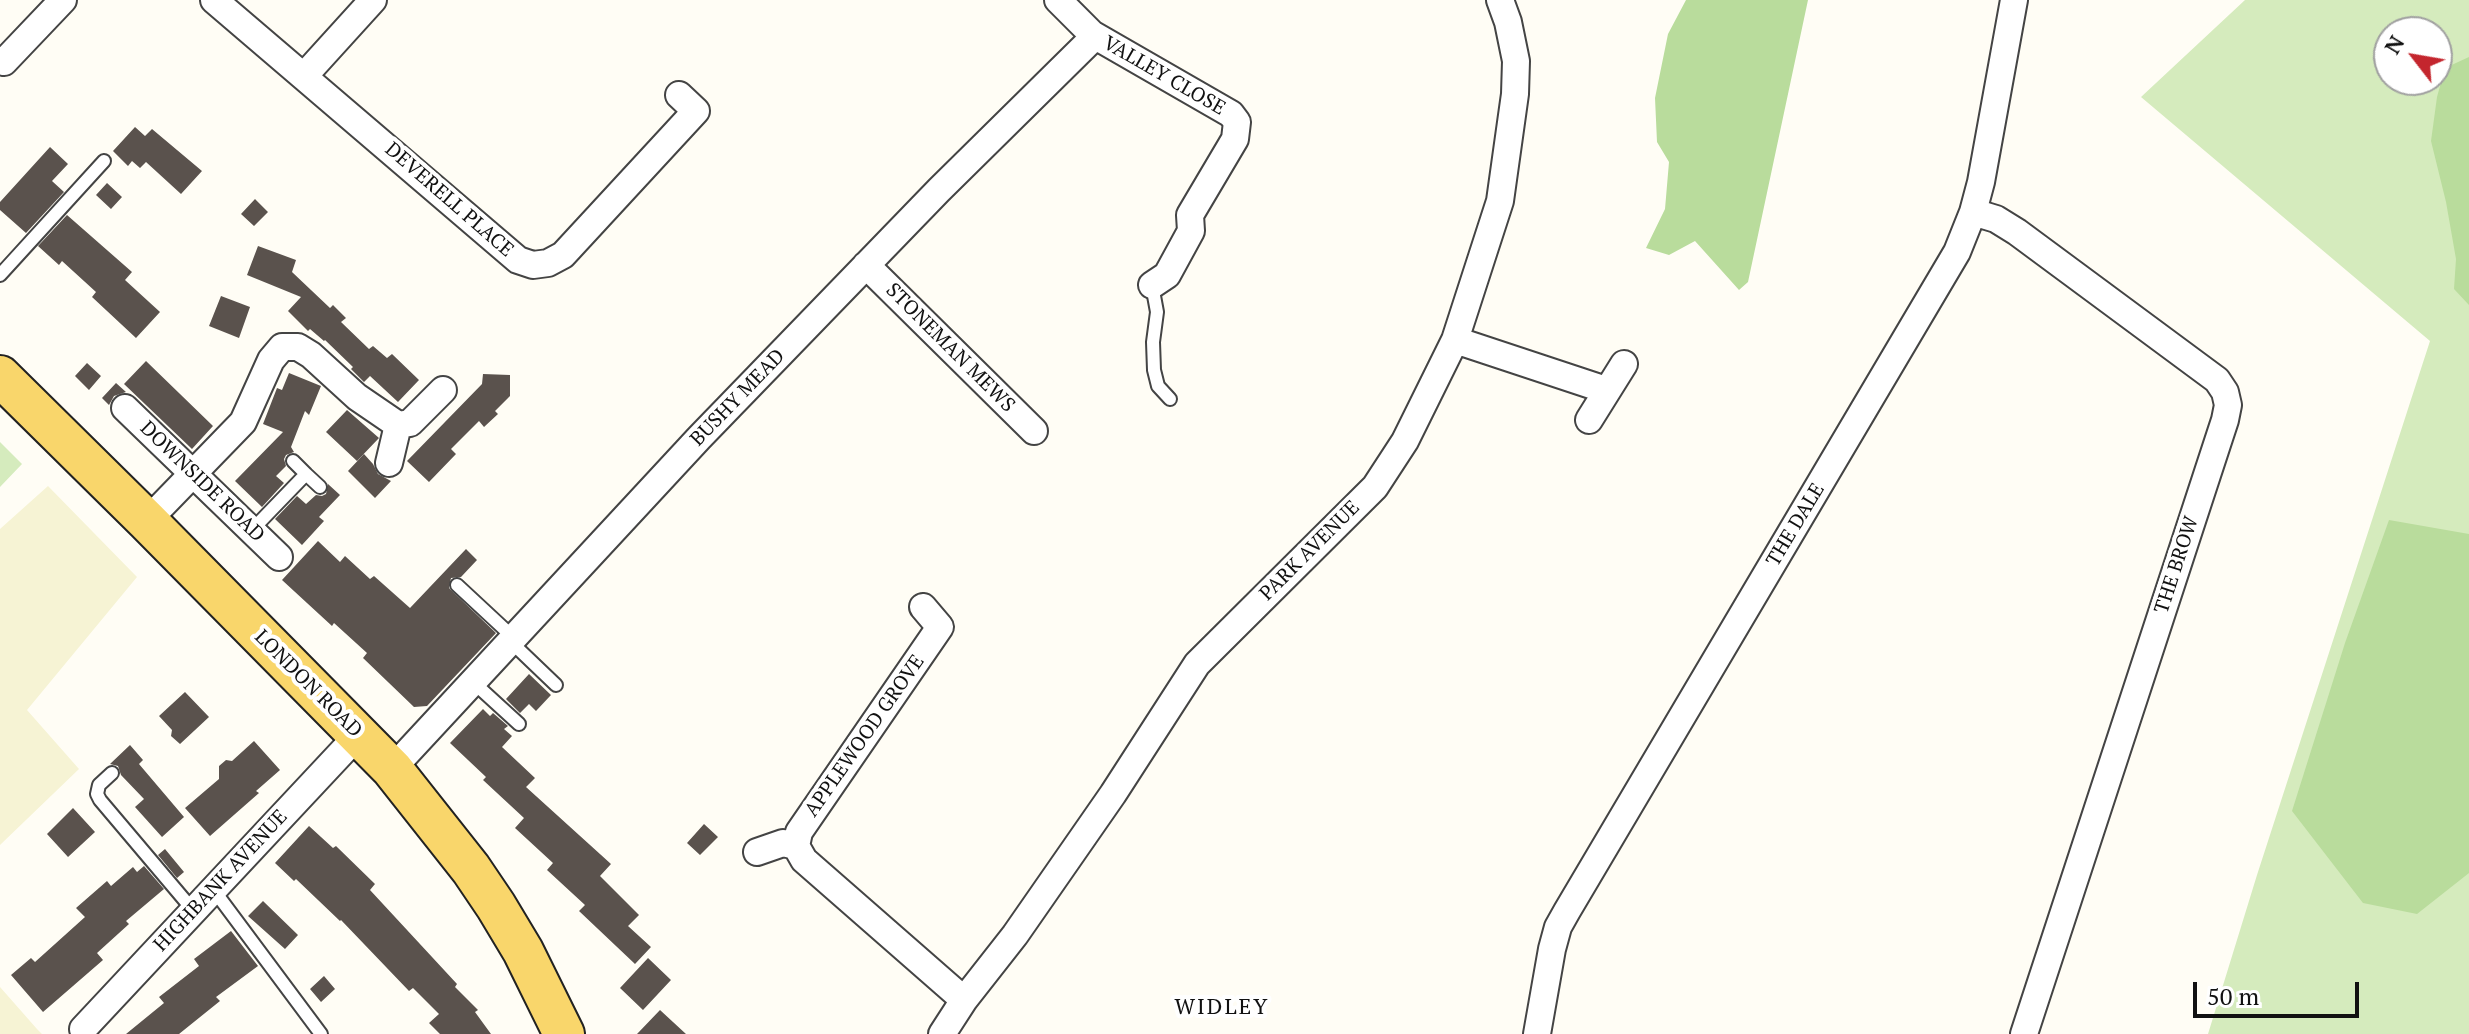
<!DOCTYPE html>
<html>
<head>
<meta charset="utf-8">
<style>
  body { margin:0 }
  #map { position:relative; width:2469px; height:1034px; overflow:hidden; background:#fffdf5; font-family:"PT Serif",serif }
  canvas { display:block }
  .north { position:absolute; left:2373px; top:16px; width:80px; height:80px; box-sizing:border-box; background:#fff; border:2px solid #a0a0a0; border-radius:50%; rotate:301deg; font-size:22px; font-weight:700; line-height:32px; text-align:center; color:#111 }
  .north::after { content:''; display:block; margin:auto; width:28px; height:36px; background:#c4262e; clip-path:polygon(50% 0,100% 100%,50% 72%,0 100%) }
  .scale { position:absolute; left:2193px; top:982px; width:166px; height:36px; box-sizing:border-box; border:4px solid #111; border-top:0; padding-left:10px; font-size:24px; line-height:28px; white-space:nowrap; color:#111; -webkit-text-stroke:6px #fff; paint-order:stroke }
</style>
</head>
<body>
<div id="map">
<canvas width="2469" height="1034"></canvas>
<div class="north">N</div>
<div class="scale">50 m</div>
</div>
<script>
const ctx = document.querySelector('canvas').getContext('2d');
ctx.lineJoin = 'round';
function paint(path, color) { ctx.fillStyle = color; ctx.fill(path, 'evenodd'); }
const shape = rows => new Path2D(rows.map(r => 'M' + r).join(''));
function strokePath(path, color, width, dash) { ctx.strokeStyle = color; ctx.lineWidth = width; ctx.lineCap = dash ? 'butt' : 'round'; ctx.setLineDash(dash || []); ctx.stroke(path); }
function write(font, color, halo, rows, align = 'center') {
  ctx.font = font + ' "PT Serif",serif'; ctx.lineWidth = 8; ctx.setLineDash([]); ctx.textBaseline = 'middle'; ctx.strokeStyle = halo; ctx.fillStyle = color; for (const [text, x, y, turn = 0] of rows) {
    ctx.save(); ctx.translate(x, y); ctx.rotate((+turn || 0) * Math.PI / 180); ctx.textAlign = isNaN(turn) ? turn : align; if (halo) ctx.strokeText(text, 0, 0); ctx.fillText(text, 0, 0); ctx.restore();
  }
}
const farmland = shape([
  [48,486,137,577,27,710,79,769,0,845,0,529],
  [0,987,37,1029,42,1034,0,1034]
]);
const green = shape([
  [2245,0,2469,0,2469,1034,2208,1034,2257,875,2430,341,2141,97],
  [2389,32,2437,32,2437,80,2389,80],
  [0,442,22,464,0,487]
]);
const forest = shape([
  [1686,0,1808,0,1748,282,1739,290,1695,241,1669,255,1646,248,1665,209,1669,162,1657,142,1655,98,1668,34],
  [2469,57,2469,305,2454,289,2456,259,2446,202,2431,141,2437,97,2445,68],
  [2389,520,2469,534,2469,873,2417,914,2363,903,2292,811,2345,643]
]);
const building = shape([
  [135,127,145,136,152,129,202,171,181,194,146,162,140,168,132,161,128,166,113,151],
  [50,147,68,164,52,181,64,192,26,233,0,210,0,202],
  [107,183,122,197,111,209,96,195],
  [255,199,268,212,254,226,241,214],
  [67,215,132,272,125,280,160,312,136,338,92,297,96,292,62,261,59,265,38,246],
  [258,246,296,260,292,272,330,308,333,305,346,318,341,322,369,349,373,346,387,358,392,354,419,380,398,402,370,376,364,382,351,369,353,367,325,340,324,341,310,329,308,331,288,311,301,297,247,275],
  [221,296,250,307,239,338,209,326],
  [146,361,213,426,192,449,124,384],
  [87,363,101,376,89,390,75,376],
  [289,373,321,386,309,415,305,411,291,447,294,452,286,455,284,459,286,466,276,476,284,483,262,507,235,481,283,432,263,424,277,388,282,390],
  [483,374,510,375,510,396,495,411,498,414,484,427,479,421,451,449,456,454,429,482,407,461,482,384],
  [116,383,126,392,114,396,109,405,102,398],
  [347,410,379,438,357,461,326,432],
  [364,454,373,464,378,474,391,481,375,498,348,471],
  [328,484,340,495,319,517,324,521,302,545,275,519,297,496,306,504,316,495,322,496,326,494],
  [318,541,340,562,345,556,370,579,374,576,410,608,466,549,477,560,461,577,451,578,449,588,496,633,427,706,414,707,363,658,367,653,334,623,332,626,282,580],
  [529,674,551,695,536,711,529,704,520,713,506,699],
  [185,692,209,717,180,744,171,736,172,730,159,716],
  [483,709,490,716,493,713,508,726,504,729,512,736,502,747,535,778,526,787,611,864,600,876,639,915,628,926,651,947,635,964,579,911,585,905,547,870,553,863,515,828,524,818,483,780,486,777,450,743],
  [254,741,280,770,256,791,259,793,210,836,185,808,219,779,219,766,226,760,232,761],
  [130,745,143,760,139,764,184,817,162,837,135,807,144,799,121,775,118,766,110,764],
  [73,808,95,832,68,857,47,834],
  [704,824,718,837,700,855,687,843],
  [309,826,333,848,336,846,375,884,370,890,457,984,455,987,478,1010,475,1012,491,1034,440,1034,429,1023,439,1014,413,988,409,991,341,920,340,921,296,879,294,881,275,863],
  [165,849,184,872,177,878,158,855],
  [144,866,164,889,126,921,129,924,97,953,103,960,43,1012,11,975,31,958,35,962,85,917,76,908,107,881,111,886,133,867,137,872],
  [263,901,298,935,285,949,248,916],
  [231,931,258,966,216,997,220,1001,179,1034,126,1034,164,1003,159,997,199,966,194,959],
  [648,958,671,980,643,1010,620,988],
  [324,976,335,989,321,1002,310,989],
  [660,1010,686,1034,637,1034]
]);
const lane = shape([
  [0,275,104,161],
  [1152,285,1157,312,1153,342,1154,370,1158,386,1170,399],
  [306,474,320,487],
  [252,530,306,474,293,461],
  [457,585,514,638],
  [510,641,556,685],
  [473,682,519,724],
  [112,773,99,785,97,794,100,800,193,910],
  [213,889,321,1034]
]);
const street = shape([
  [214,0,518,260,533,265,548,263,563,255,696,111,679,95],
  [1058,0,1092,34,1231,114,1237,122,1235,139,1190,215,1191,231,1167,275,1152,285],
  [4,62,63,0],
  [304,76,373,0],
  [1973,212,1996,219,2017,232,2217,380,2225,392,2228,405,2225,420,2024,1034],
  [866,265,1034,431],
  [1455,340,1606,390],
  [125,408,279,557],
  [1589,420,1624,364],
  [389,463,398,425],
  [147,521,243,422,271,360,282,347,298,347,311,355,357,397,398,425,410,423,443,390],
  [923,607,940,627,799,832,796,846,804,860,964,1000],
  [392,769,699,438,939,190,1088,43,1092,34],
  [757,852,783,843,796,846],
  [83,1029,359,734],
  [942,1034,964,1000,1015,935,1113,794,1197,664,1375,487,1405,441,1455,340,1500,201,1515,94,1516,61,1508,22,1500,0],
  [1537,1034,1552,949,1558,927,1567,911,1957,252,1973,212,1981,182,2014,0]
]);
const primary = shape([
  [0,376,147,521,392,769,471,869,496,906,523,951,564,1034]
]);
const streetNames = [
  ["VALLEY CLOSE",1164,76,30],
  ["DEVERELL PLACE",449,200,41],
  ["STONEMAN MEWS",950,348,45],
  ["BUSHY MEAD",738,398,-46],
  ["DOWNSIDE ROAD",202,482,44],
  ["THE DALE",1796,525,-59],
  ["PARK AVENUE",1310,551,-45],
  ["THE BROW",2177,565,-72],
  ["LONDON ROAD",308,684,45],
  ["APPLEWOOD GROVE",865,736,-55],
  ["HIGHBANK AVENUE",221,881,-47]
];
const neighbourhoodNames = [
  ["WIDLEY",1222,1008]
];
paint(farmland, '#f6f3d4');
paint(green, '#d5ebbd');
paint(forest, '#b9dc9c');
paint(building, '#5a524d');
strokePath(lane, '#444', 16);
strokePath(street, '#444', 30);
strokePath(primary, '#222', 44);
strokePath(lane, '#fff', 12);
strokePath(street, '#fff', 26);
strokePath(primary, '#f9d66b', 40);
write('20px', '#111', '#fff', streetNames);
ctx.letterSpacing = '2px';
write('22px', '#111', '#fff', neighbourhoodNames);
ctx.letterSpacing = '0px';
</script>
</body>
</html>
